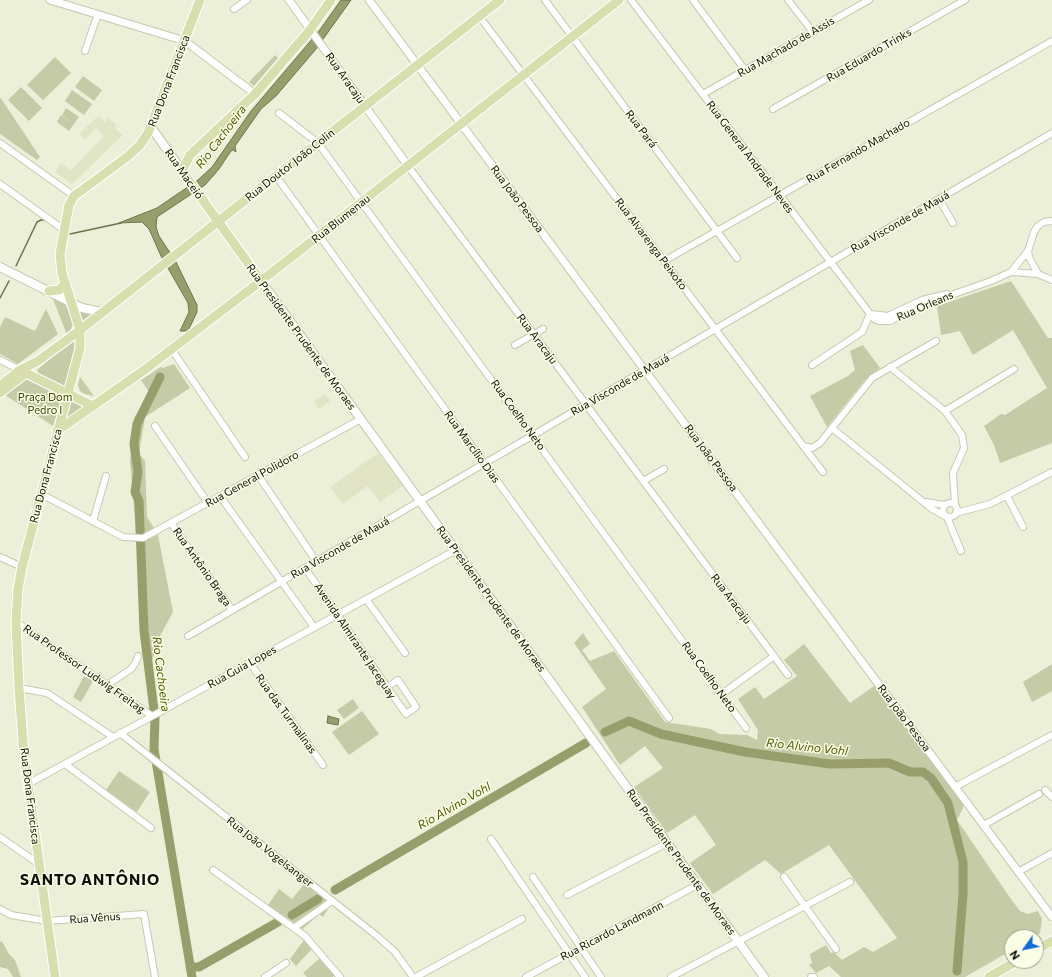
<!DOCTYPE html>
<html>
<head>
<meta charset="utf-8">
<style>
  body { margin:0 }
  #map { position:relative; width:1052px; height:977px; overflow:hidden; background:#edf0d9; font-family:Commissioner,sans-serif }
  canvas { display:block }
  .north { position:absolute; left:1004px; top:929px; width:40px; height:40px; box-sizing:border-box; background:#fafee6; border:1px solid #9b9e8d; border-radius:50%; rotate:237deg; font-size:11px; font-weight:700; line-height:16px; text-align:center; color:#0d0e07 }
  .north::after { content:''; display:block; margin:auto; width:14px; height:18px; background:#136bd5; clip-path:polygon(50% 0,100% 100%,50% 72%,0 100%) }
</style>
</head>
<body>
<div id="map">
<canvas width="1052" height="977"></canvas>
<div class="north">N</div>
</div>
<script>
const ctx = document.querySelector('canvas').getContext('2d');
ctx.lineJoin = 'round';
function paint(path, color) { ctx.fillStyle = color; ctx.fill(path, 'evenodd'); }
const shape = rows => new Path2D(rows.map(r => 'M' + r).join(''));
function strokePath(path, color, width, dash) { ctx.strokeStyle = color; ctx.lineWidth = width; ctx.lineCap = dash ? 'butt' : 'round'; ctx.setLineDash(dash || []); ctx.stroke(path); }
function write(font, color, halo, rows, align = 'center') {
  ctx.font = font + ' Commissioner,sans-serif'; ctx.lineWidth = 3; ctx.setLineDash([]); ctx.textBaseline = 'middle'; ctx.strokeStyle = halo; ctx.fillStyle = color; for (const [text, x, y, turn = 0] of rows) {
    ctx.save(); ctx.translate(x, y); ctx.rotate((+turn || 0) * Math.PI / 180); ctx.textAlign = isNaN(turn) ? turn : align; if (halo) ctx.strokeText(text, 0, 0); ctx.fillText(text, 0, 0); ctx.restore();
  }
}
const built = shape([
  [98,116,105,122,108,118,117,125,115,128,123,135,72,184,55,172,61,163,71,170,104,136,96,128,85,139,79,134],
  [325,394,330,401,319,409,314,401],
  [378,453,403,486,380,502,368,486,343,504,330,487]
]);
const green = shape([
  [275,55,278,58,254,86,249,82],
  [55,57,71,73,43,100,27,85],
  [83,76,102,90,94,101,75,87],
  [21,87,42,108,29,121,8,100],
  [72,90,92,104,84,115,65,101],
  [0,97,40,157,37,160,0,134],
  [66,108,79,117,74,124,62,115],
  [61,115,74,124,69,131,57,122],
  [1011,281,1048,338,1052,338,1052,443,1000,463,994,445,984,426,1001,414,1005,415,1047,388,1013,330,973,355,960,331,941,335,937,306],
  [53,299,61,300,64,303,71,313,73,325,67,335],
  [76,308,92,315,82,324],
  [46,309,58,334,18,364,0,354,0,327,5,317,35,331],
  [75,338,73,359,64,388,39,374,37,370],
  [863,345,880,368,865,380,827,427,810,396,848,376,855,370,850,351],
  [174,364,190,388,145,417,139,454,145,461,147,517,154,528,147,532,136,533,130,461,134,418,149,392,141,380,161,367,163,368],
  [80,377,94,396,85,394,80,391,78,385],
  [27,379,63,396,53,426,5,395],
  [71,400,85,407,65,421],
  [158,535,173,612,160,636,150,667,147,641,148,638,144,619,146,599,144,595,144,590,139,580,144,559,142,546,144,540],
  [583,633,590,644,582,650,590,661,614,651,665,722,711,729,719,734,747,735,757,740,758,730,738,699,755,687,764,699,797,676,784,660,804,644,850,703,874,686,964,802,963,808,957,820,1011,899,1020,911,1028,914,1038,911,1042,919,1040,933,1034,937,1012,937,1012,950,965,977,841,977,829,966,816,973,809,965,812,963,810,954,826,945,831,953,834,952,842,960,864,947,873,952,897,938,829,845,781,874,765,860,713,894,690,863,716,845,695,815,667,833,634,787,663,768,645,746,620,765,582,707,606,689,574,643],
  [1052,664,1052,691,1032,702,1023,682],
  [84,676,93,681,81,702,73,697],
  [353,699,359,708,344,719,337,710],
  [362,711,379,734,349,755,332,732],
  [119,771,150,792,137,812,106,790],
  [305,883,331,904,323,917,319,914,303,929,268,905,279,889,292,899],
  [304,940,313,948,296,966,290,959],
  [2,941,9,954,15,960,21,977,13,977,8,969,0,967,0,942],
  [320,958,334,975,333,977,307,977,303,973]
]);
const water = shape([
  [341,0,351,0,316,49,276,96,261,109,235,146,236,152,233,150,231,151,219,169,205,185,157,217,156,227,159,236,176,262,197,305,197,312,188,331,180,331,189,312,188,303,161,256,149,229,142,222,119,223,157,208,198,180,212,167,251,111,319,31,341,0],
  [328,716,339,719,338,725,327,723,328,716]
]);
const stream = shape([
  [70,234,121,223],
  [16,266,37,222,41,220,46,220],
  [0,298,9,281]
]);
const river = shape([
  [160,377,137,424,134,444,138,472,135,492,139,501,144,631,155,718,154,749,192,977],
  [605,732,629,721,661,734,745,752,830,764,889,763,910,772,923,772,931,778,948,803,963,862,963,894,957,971],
  [335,890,586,743],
  [292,915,318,899],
  [190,967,199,967,278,922]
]);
const minor = shape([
  [545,0,737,258],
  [631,0,874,319,879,321,890,321,917,307,991,281,1011,272,1028,251],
  [693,0,745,70],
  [788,0,813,32],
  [234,9,247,0],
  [479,16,823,472],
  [85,51,98,14],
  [703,94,869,0],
  [773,109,965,0],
  [279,113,318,143,746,728],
  [0,143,74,196],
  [408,166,788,675],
  [276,176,669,718],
  [0,184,64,230],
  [939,199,953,223],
  [1052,221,1044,222,1038,226,1034,232,1028,251,1029,257,1038,274,1052,280],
  [664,261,1052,41],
  [1011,272,1038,274],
  [871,314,888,316,922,300,947,294],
  [515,345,543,329],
  [172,350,245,457],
  [0,360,20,370],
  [812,365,862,332,870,314],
  [890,367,945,411,962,435,964,448,953,473,955,505],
  [945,411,1014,369],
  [155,426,208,503],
  [832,428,932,509,945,516],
  [803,446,812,448,820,443,872,378,936,341],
  [258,475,316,561],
  [643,481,664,469],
  [41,494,123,537,143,538,361,419],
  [220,496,314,627],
  [1007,496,1023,527],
  [926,502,944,505],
  '943 510a7 7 0 1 1 14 0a7 7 0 1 1-14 0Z',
  [956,513,990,504,1052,472],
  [947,517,961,551],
  [93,521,106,476],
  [171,523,232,610],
  [0,557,22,567],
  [305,568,387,687,406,714,416,707,398,680,387,687],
  [366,599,405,653],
  [16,622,152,716],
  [188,636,1052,133],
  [250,663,323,765],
  [107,685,131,669,136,662,138,656],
  [19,688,47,693,113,737],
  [722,694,774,656],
  [120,733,377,936,395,952,413,977],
  [65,764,151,828],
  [28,784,456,550],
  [955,787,1052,735],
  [1045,790,1052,797],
  [984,825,1039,794],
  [0,837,39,864],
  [491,839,585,977],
  [213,870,305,936,340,977],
  [1018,872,1052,853],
  [533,877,601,977],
  [784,877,836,949],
  [567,895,667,843],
  [0,909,11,915,47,921,144,914,155,977],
  [295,927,332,901],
  [265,977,286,963],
  [416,977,522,919],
  [526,977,697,885],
  [671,977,850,882],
  [811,977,814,977]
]);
const tertiary = shape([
  [50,0,185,41,255,94],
  [289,0,408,166],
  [369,0,1052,917]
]);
const secondary = shape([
  [151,127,182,171],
  [0,267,82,308,102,312],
  [261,281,764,977]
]);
const primary = shape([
  [261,281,182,171,190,155,255,94,310,30,331,0],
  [49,291,59,290,65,284],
  [0,386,20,370,38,361,80,330,500,0],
  [0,393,26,373,93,406],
  [57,431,143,371,261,281,619,0],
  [1036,950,1052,941],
  [55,977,24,755,19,688,16,622,18,589,22,567,80,348,80,330,62,273,60,254,69,205,74,196,127,157,140,145,148,133,200,0],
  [989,977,1017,961]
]);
const streetNames = [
  ["Rua Machado de Assis",786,47,-30],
  ["Rua Eduardo Trinks",869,55,-30],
  ["Rua Aracaju",345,78,55],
  ["Rua Dona Francisca",169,81,-69],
  ["Rua Pará",641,129,53],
  ["Rua Fernando Machado",858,151,-30],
  ["Rua General Andrade Neves",750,157,53],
  ["Rua Doutor João Colin",290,165,-38],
  ["Rua Maceió",184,174,55],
  ["Rua João Pessoa",517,199,53],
  ["Rua Blumenau",341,219,-38],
  ["Rua Visconde de Mauá",900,222,-30],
  ["Rua Alvarenga Peixoto",651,244,53],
  ["Rua Orleans",925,306,-23],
  ["Rua Presidente Prudente de Moraes",301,337,54],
  ["Rua Aracaju",537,339,53],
  ["Rua Visconde de Mauá",620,385,-30],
  ["Rua Coelho Neto",518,415,54],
  ["Rua Marcílio Dias",472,447,54],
  ["Rua João Pessoa",711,458,53],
  ["Rua Dona Francisca",46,476,-75],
  ["Rua General Polidoro",252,479,-29],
  ["Rua Visconde de Mauá",340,548,-30],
  ["Rua Antônio Braga",202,567,55],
  ["Rua Presidente Prudente de Moraes",491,599,54],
  ["Rua Aracaju",731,599,53],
  ["Avenida Almirante Jaceguay",355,641,56],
  ["Rua Guia Lopes",242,667,-29],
  ["Rua Professor Ludwig Freitag",84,669,35],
  ["Rua Coelho Neto",709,677,54],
  ["Rua das Turmalinas",286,714,54],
  ["Rua João Pessoa",904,718,53],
  ["Rua Dona Francisca",30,796,83],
  ["Rua João Vogelsanger",270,852,38],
  ["Rua Presidente Prudente de Moraes",681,862,54],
  ["Rua Vênus",95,918,-4],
  ["Rua Ricardo Landmann",612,931,-28]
];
const parkNames = [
  ["Praça Dom",45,397],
  ["Pedro I",45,410]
];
const waterNames = [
  ["Rio Cachoeira",221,137,-53],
  ["Rio Cachoeira",161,674,83],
  ["Rio Alvino Vohl",807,747,6],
  ["Rio Alvino Vohl",454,806,-30]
];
const districtNames = [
  ["SANTO ANTÔNIO",90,880]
];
paint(built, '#e1e5c6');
paint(green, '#c5caa7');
paint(water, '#989e6b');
strokePath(water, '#6e734d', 1);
strokePath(stream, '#6e734d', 1.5);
strokePath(river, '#989e6b', 9);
strokePath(minor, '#c6c9b2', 8);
strokePath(tertiary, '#c6c9b2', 9);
strokePath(secondary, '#c6c9b2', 10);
strokePath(primary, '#fff', 11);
strokePath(minor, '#fff', 6);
strokePath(tertiary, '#fff', 7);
strokePath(secondary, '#fff', 8);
strokePath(primary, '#d9deaf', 9);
write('11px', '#0d0e07', '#fafee6', streetNames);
write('11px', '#414505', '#fafee6', parkNames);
write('italic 12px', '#555a00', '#fafee6', waterNames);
ctx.letterSpacing = '1px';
write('bold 15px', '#0d0e07', '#fafee6', districtNames);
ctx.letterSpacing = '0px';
</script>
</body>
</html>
